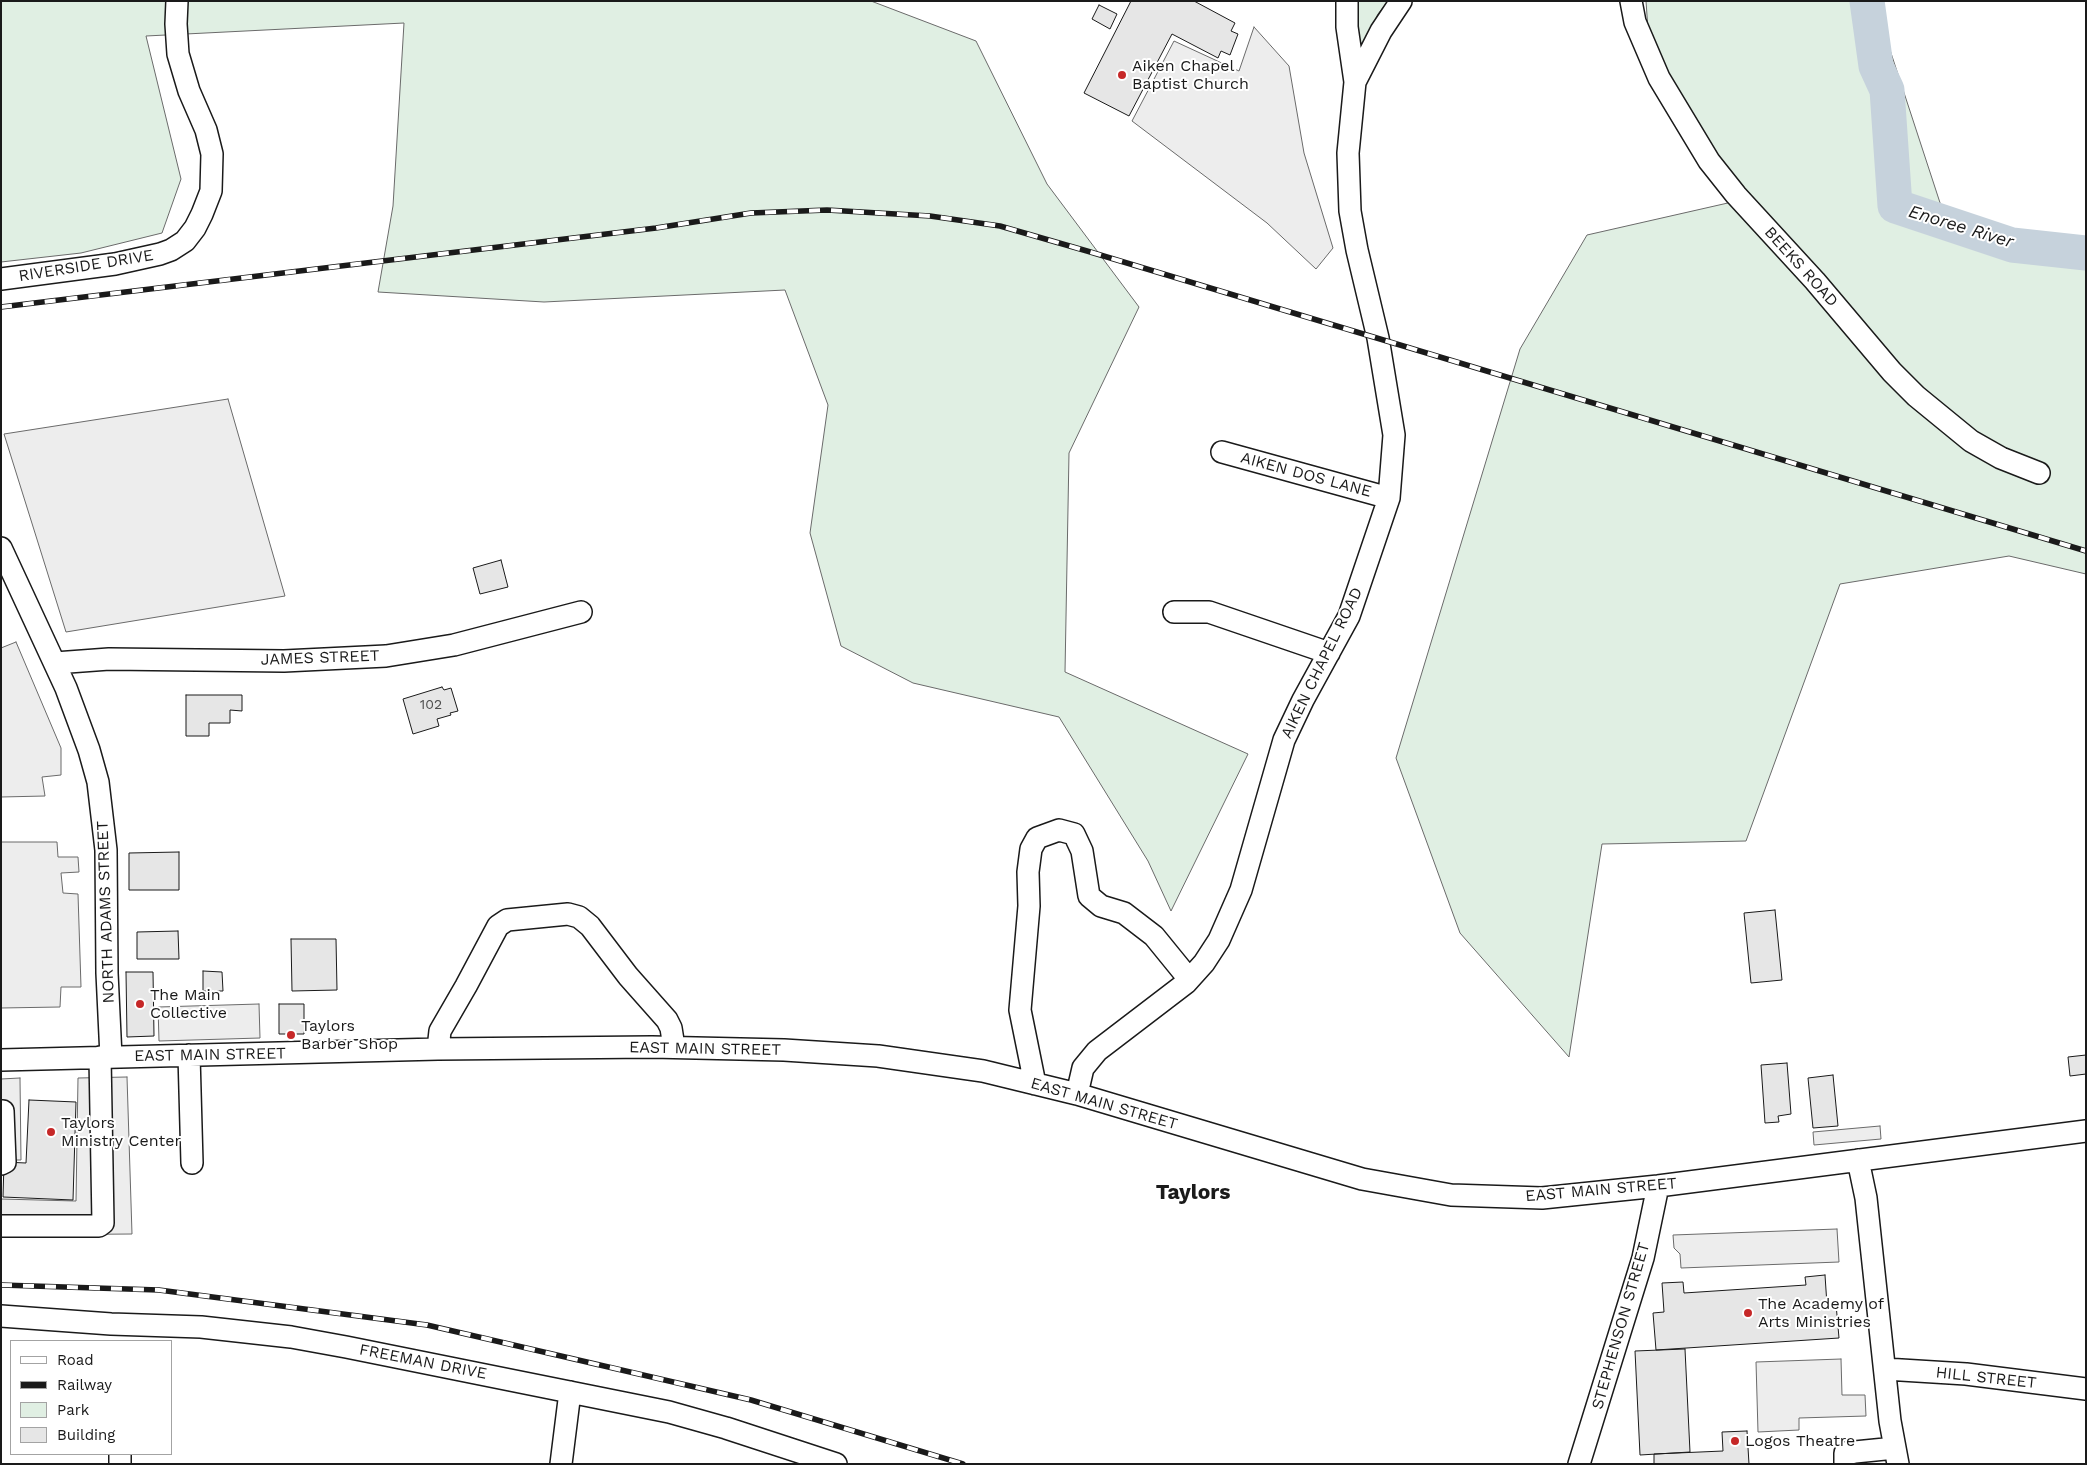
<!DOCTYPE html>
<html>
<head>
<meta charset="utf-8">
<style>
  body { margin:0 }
  #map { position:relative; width:2087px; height:1465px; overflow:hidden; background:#fff; font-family:"Work Sans",sans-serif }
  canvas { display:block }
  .frame { position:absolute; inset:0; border:2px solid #1a1a1a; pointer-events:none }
  .legend { position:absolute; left:10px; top:1340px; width:162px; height:115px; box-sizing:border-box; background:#fff; border:1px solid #a3a3a3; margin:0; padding:6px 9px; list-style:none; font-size:15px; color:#1a1a1a }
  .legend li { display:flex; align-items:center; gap:10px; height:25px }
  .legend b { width:25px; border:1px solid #a3a3a3 }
</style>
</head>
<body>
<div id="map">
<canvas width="2087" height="1465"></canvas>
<div class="frame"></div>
<ul class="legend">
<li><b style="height:6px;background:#fff"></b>Road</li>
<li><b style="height:6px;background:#1a1a1a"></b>Railway</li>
<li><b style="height:14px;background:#e0efe3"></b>Park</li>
<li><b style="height:14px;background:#e6e6e6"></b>Building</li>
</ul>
</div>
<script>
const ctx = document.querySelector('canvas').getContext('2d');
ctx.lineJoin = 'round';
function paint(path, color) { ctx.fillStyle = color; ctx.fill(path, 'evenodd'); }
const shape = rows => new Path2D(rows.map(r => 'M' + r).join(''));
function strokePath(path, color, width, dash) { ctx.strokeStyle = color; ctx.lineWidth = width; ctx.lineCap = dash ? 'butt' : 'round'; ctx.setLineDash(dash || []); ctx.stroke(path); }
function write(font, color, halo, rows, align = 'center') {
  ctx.font = font + ' "Work Sans",sans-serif'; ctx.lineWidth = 4; ctx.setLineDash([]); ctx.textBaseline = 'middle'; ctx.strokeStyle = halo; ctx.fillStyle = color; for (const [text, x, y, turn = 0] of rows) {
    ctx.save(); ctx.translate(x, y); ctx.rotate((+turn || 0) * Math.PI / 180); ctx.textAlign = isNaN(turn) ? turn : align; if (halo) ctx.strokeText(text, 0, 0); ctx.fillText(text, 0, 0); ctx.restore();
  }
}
const green = shape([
  [1,1,871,1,976,41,1047,184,1139,307,1069,453,1065,672,1248,754,1171,911,1148,861,1059,717,913,683,841,646,810,533,828,405,785,290,544,302,378,292,393,206,404,23,146,36,181,179,162,233,81,253,1,262,1,1],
  [1350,1,1388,1,1378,14,1360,51,1350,1],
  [1646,1,1874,1,1945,218,2086,244,2086,574,2009,556,1840,584,1746,841,1602,844,1569,1057,1460,933,1396,758,1520,349,1587,235,1741,200,1649,44,1646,1]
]);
const parking = shape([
  [1254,27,1289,66,1304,153,1333,248,1316,269,1267,223,1132,121,1174,41,1239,71,1254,27],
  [228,399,285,596,66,632,4,434,228,399],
  [16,642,61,748,61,775,42,777,45,796,1,797,1,648,16,642],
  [1,842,57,842,58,857,78,857,79,872,61,873,63,893,78,894,81,987,61,987,60,1007,1,1008,1,842],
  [259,1004,260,1038,159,1041,158,1007,259,1004],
  [127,1077,132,1234,1,1235,1,1199,76,1201,78,1078,127,1077],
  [20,1078,21,1160,1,1160,1,1079,20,1078],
  [1880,1126,1881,1139,1814,1145,1813,1132,1880,1126],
  [1837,1229,1839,1262,1681,1268,1680,1254,1674,1248,1673,1235,1837,1229],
  [1841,1359,1842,1395,1865,1395,1866,1416,1799,1418,1799,1430,1758,1432,1756,1362,1841,1359]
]);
const river = shape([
  [1867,1,1876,66,1887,90,1895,206,2012,245,2086,253]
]);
const building = shape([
  [1131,1,1194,1,1235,23,1231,31,1238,34,1230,55,1221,51,1218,58,1172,34,1129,116,1084,93,1131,1],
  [1099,5,1117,14,1110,29,1092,19,1099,5],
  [501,560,508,587,480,594,473,568,501,560],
  [442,687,444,690,451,688,458,711,450,713,451,715,437,719,439,726,413,734,403,699,442,687],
  [186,695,242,695,242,711,230,710,230,723,209,723,209,736,186,736,186,695],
  [179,852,179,890,129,890,129,853,179,852],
  [1775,910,1782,980,1751,983,1744,913,1775,910],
  [178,931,179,959,137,959,137,932,178,931],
  [291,939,336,939,337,990,292,991,291,939],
  [203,971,222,972,223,991,203,991,203,971],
  [126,972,153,972,154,1036,127,1037,126,972],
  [279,1004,304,1004,304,1034,279,1034,279,1004],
  [2086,1055,2086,1074,2070,1076,2068,1057,2086,1055],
  [1787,1063,1791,1114,1778,1116,1779,1122,1765,1123,1761,1065,1787,1063],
  [1833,1075,1838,1126,1813,1128,1808,1078,1833,1075],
  [29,1100,76,1102,73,1200,3,1197,4,1162,26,1163,29,1100],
  [1825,1275,1827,1305,1836,1304,1839,1338,1656,1350,1653,1313,1664,1312,1662,1283,1683,1282,1684,1293,1806,1285,1805,1277,1825,1275],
  [1685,1349,1690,1452,1640,1455,1635,1351,1685,1349],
  [1747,1431,1749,1464,1654,1464,1654,1454,1723,1451,1722,1432,1747,1431]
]);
const minor = shape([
  [1347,1,1347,27,1355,82],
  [1631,1,1635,22,1659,78,1709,161,1736,195,1815,281,1892,372,1916,396,1971,441,2001,458,2039,473],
  [1,279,115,264,160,254,171,250,185,241,195,228,202,214,211,191,212,154,206,130,189,91,178,54,176,24,177,1],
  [1222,452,1389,498],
  [1,548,66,688,89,750,98,782,106,850,107,973,111,1057],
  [1174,612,1209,612,1329,653],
  [55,663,109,659,284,661,386,656,454,645,581,612],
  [438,1049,440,1031,466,986,498,926,507,920,568,914,579,917,590,926,628,976,667,1020,671,1028,674,1047],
  [189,1055,192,1163],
  [1,1060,438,1049,652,1047,784,1050,878,1056,983,1071,1077,1094,1362,1179,1451,1195,1542,1198,1658,1186,2086,1131],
  [1035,1084,1020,1010,1029,906,1028,872,1031,849,1037,838,1059,830,1074,834,1082,851,1089,896,1101,906,1124,913,1154,936,1189,979],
  [1077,1094,1083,1068,1097,1051,1186,983,1204,963,1219,940,1241,890,1284,740,1303,700,1349,616,1389,498,1394,435,1378,338,1357,250,1350,211,1348,153,1355,82,1381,31,1401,1],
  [1,1111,3,1111,5,1162,1,1164],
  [1858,1160,1866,1198,1890,1421,1898,1464],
  [1,1226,99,1226,103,1223,100,1057],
  [1,1316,111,1324,201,1327,291,1337,346,1347,669,1412,726,1428,836,1464],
  [1885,1369,1966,1374,2086,1389],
  [120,1454,120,1464],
  [561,1464,570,1392],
  [1579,1464,1643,1258,1658,1186],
  [1845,1464,1845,1453,1895,1448]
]);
const rail = shape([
  [1,307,656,228,751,213,827,210,930,216,1000,226,1087,251,2086,551],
  [1,1285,159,1290,427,1325,751,1400,963,1464]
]);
const markers = [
  [1122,75,5,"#c62828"],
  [140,1004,5,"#c62828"],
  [291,1035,5,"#c62828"],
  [51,1132,5,"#c62828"],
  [1748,1313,5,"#c62828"],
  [1735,1441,5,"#c62828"]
];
const numberNames = [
  ["102",431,705]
];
const poiNames = [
  ["Aiken Chapel",1132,66],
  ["Baptist Church",1132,84],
  ["The Main",150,995],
  ["Collective",150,1013],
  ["Taylors",301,1026],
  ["Barber Shop",301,1044],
  ["Taylors",61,1123],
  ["Ministry Center",61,1141],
  ["The Academy of",1758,1304],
  ["Arts Ministries",1758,1322],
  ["Logos Theatre",1745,1441]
];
const streetNames = [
  ["RIVERSIDE DRIVE",86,266,-9],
  ["BEEKS ROAD",1801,267,48],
  ["AIKEN DOS LANE",1306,475,15],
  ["JAMES STREET",320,658,-2],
  ["AIKEN CHAPEL ROAD",1322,663,-64],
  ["NORTH ADAMS STREET",106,912,-92],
  ["EAST MAIN STREET",705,1049,1],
  ["EAST MAIN STREET",210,1055,-1],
  ["EAST MAIN STREET",1104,1104,16],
  ["EAST MAIN STREET",1601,1190,-5],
  ["STEPHENSON STREET",1621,1326,-74],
  ["FREEMAN DRIVE",423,1362,11],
  ["HILL STREET",1986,1378,6]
];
const waterNames = [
  ["Enoree River",1961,227,17]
];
const districtNames = [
  ["Taylors",1193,1193]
];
paint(green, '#e0efe3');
strokePath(green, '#6a6a6a', 1);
paint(parking, '#ededed');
strokePath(parking, '#6a6a6a', 1);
strokePath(river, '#c6d2dc', 35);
paint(building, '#e6e6e6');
strokePath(building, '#1a1a1a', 1);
strokePath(minor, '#1a1a1a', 24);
strokePath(minor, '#fff', 21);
strokePath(rail, '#1a1a1a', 5.5);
strokePath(rail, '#fff', 4, [11]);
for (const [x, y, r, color] of markers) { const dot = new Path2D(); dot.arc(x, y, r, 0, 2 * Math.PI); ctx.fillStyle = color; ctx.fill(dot); strokePath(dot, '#fff', 2); }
write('14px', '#4d4d4d', null, numberNames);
write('16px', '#1a1a1a', '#fff', poiNames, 'left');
write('16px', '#1a1a1a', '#fff', streetNames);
write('italic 18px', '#1a1a1a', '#fff', waterNames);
write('bold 21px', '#1a1a1a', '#fff', districtNames);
</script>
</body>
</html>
